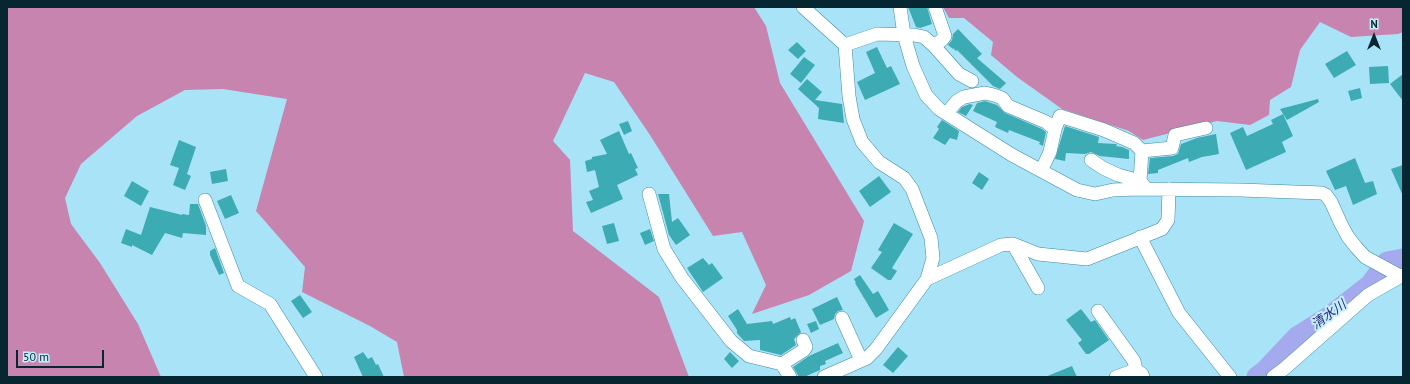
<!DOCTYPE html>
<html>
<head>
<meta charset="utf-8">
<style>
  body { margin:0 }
  #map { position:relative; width:1410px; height:384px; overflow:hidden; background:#a8e3f8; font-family:"PT Sans",sans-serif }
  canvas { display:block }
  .frame { position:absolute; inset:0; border:8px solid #062731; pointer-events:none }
  .north { position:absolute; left:1354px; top:16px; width:40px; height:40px; -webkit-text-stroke:3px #c2eefd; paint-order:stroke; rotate:0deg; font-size:11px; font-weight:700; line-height:16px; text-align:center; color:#062731 }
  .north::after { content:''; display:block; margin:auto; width:14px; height:18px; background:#062731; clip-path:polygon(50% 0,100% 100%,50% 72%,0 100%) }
  .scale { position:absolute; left:16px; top:350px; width:88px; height:18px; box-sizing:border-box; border:2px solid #062731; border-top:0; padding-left:5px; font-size:12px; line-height:14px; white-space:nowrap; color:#062731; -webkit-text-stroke:3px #c2eefd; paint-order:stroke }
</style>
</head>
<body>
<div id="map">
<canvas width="1410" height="384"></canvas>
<div class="frame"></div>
<div class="north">N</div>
<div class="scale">50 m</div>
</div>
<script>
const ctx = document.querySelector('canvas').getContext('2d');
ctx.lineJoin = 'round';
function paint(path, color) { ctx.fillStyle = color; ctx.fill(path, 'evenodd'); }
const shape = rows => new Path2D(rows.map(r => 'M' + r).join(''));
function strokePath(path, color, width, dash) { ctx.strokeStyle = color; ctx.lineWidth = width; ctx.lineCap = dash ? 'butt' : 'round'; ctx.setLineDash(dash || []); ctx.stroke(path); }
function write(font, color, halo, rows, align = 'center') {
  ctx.font = font + ' "PT Sans","Noto Sans JP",sans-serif'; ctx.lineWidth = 4; ctx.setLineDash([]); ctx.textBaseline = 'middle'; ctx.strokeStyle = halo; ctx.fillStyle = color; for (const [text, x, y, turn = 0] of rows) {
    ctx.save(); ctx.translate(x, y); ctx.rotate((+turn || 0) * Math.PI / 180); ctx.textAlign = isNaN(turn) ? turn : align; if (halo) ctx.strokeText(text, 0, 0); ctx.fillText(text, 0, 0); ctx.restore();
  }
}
const forest = shape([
  [7,7,754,7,766,26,780,83,864,221,851,271,809,295,752,314,766,285,742,232,713,236,650,135,614,82,585,73,553,141,570,160,573,231,659,297,689,377,404,377,397,342,370,326,302,292,305,267,256,211,287,99,223,89,185,90,137,116,81,164,65,198,71,224,100,263,138,324,161,377,7,377],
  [943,7,1403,7,1403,32,1398,34,1351,37,1320,22,1300,50,1291,87,1270,100,1269,115,1250,125,1217,121,1143,140,1129,131,1062,109,1017,77,991,55,993,42,964,18,949,18]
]);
const river = shape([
  [1257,377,1265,371,1297,337,1329,317,1370,285,1387,262,1403,259]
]);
const building = shape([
  [908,7,927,7,932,24,920,28,916,27],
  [958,29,982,54,977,58,1006,83,1000,89,993,86,957,50,956,51,953,48,953,49,948,45,952,40,953,34],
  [797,42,806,51,798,59,788,50],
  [877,47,887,68,891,66,900,84,865,100,857,82,875,73,866,52],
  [1347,51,1356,65,1334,78,1325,64],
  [804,57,815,65,801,83,790,74],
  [1388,66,1389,83,1370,84,1369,67],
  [1403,74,1403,101,1390,84],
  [807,79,822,92,815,100,842,104,844,123,818,119,819,108,798,89],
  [1360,88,1362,98,1351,101,1348,91],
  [1318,99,1319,102,1287,120,1280,109],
  [985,101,997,105,1005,113,1042,129,1046,132,1043,146,1039,144,1040,142,1009,130,1008,133,995,127,997,122,973,111,977,103],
  [970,104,973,105,966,116,958,112,962,107],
  [1283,114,1293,136,1282,142,1286,152,1246,170,1230,133,1243,127,1247,136,1273,124,1271,120],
  [942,120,959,131,957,140,950,138,945,145,933,138,939,129,937,127],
  [628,121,632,131,624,135,619,124],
  [1065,126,1099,137,1098,143,1115,144,1117,144,1116,146,1122,147,1129,150,1129,159,1100,156,1091,152,1085,154,1066,153,1065,161,1055,159],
  [619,131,629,154,631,153,638,168,635,169,638,175,617,185,623,199,591,213,586,202,593,200,589,191,599,187,595,170,587,172,585,161,592,159,592,157,607,154,600,140],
  [1216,134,1219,154,1202,157,1189,162,1188,158,1158,170,1158,173,1148,174,1150,158,1173,156,1178,154,1181,144,1197,138],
  [179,140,196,147,187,174,191,176,185,190,173,185,179,168,170,165],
  [1355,158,1365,183,1373,181,1377,194,1353,205,1346,186,1335,190,1326,171],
  [1403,165,1403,196,1391,169],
  [226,169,228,181,212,184,210,172],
  [979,172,989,179,982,190,972,183],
  [879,176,891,192,870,207,859,191],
  [132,181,149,191,141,206,124,196],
  [658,194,669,194,672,222,678,218,690,235,676,245,669,235],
  [231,195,239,213,225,219,217,201],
  [190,204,198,204,206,226,206,235,183,233,182,238,165,233,152,255,132,245,132,247,121,243,126,229,141,235,150,207,182,215,182,214,189,215],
  [614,223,619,241,607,244,602,226],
  [894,223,913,234,892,268,897,271,891,280,888,280,871,268,882,252,878,250],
  [650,229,654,241,645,245,640,233],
  [215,248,224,273,219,275,210,255,210,251],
  [703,258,709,265,712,263,723,278,703,292,687,268],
  [860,275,873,294,878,291,889,310,876,318,855,283,856,283,854,279],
  [300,295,312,312,303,318,291,301],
  [837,297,843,310,838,311,835,314,834,319,820,325,812,309],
  [738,309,747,324,772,321,773,324,790,317,791,320,795,318,801,332,794,339,796,345,781,355,760,350,760,340,744,341,737,333,737,330,728,316],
  [1081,309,1091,322,1095,320,1109,340,1089,354,1086,354,1078,343,1082,340,1066,320],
  [816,321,819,329,811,333,807,324],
  [838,343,843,353,825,361,826,364,820,366,820,370,804,377,799,377,793,367,809,356],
  [898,347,908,356,893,373,883,365],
  [363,352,368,359,372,357,376,365,378,364,384,377,363,377,354,357],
  [730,352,739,361,732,368,724,359],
  [1072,366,1077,377,1045,377]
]);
const minor = shape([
  [803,7,845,45,849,96,853,119,862,142,879,162,904,178,912,189,931,238,933,258,927,279,876,349,867,358,824,377],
  [900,7,904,35,913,66,926,95,939,109,1012,155,1077,190,1095,194,1113,190,1136,189,1240,190,1322,193,1326,195,1331,202,1341,224,1348,237,1356,247,1365,257,1400,276],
  [845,45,877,34,914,35,924,37,934,46,959,74,972,81],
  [934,46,943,39,945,36,935,7],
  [947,113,957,101,964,97,985,93,994,95,1002,98,1008,106,1046,122,1055,129],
  [1142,151,1172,148,1175,135,1206,128],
  [1091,160,1103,168,1118,175,1140,181,1145,187],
  [1041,171,1050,152,1055,129,1060,116,1104,130,1134,143,1142,151,1140,181],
  [649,194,664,249,682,278,731,341,749,356,782,364,790,377],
  [205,200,238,286,270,304,316,377],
  [1140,237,1179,313,1230,377],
  [1013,244,1038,288],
  [927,279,1001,245,1013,244,1038,254,1087,259,1162,229,1168,220,1169,189],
  [1098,311,1134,361,1136,370],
  [842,318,861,360],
  [782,364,804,350,806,347,803,340],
  [1116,377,1136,370,1142,374,1143,377],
  [1273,377,1285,368,1368,295,1403,275]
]);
const waterNames = [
  ["清水川",1329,315,-36]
];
paint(forest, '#c784af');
strokePath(river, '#a5aaef', 21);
paint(building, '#3cabb3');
strokePath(minor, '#3f8ba2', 14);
strokePath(minor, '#fff', 13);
write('italic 13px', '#2e2775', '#c2eefd', waterNames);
</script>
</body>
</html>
